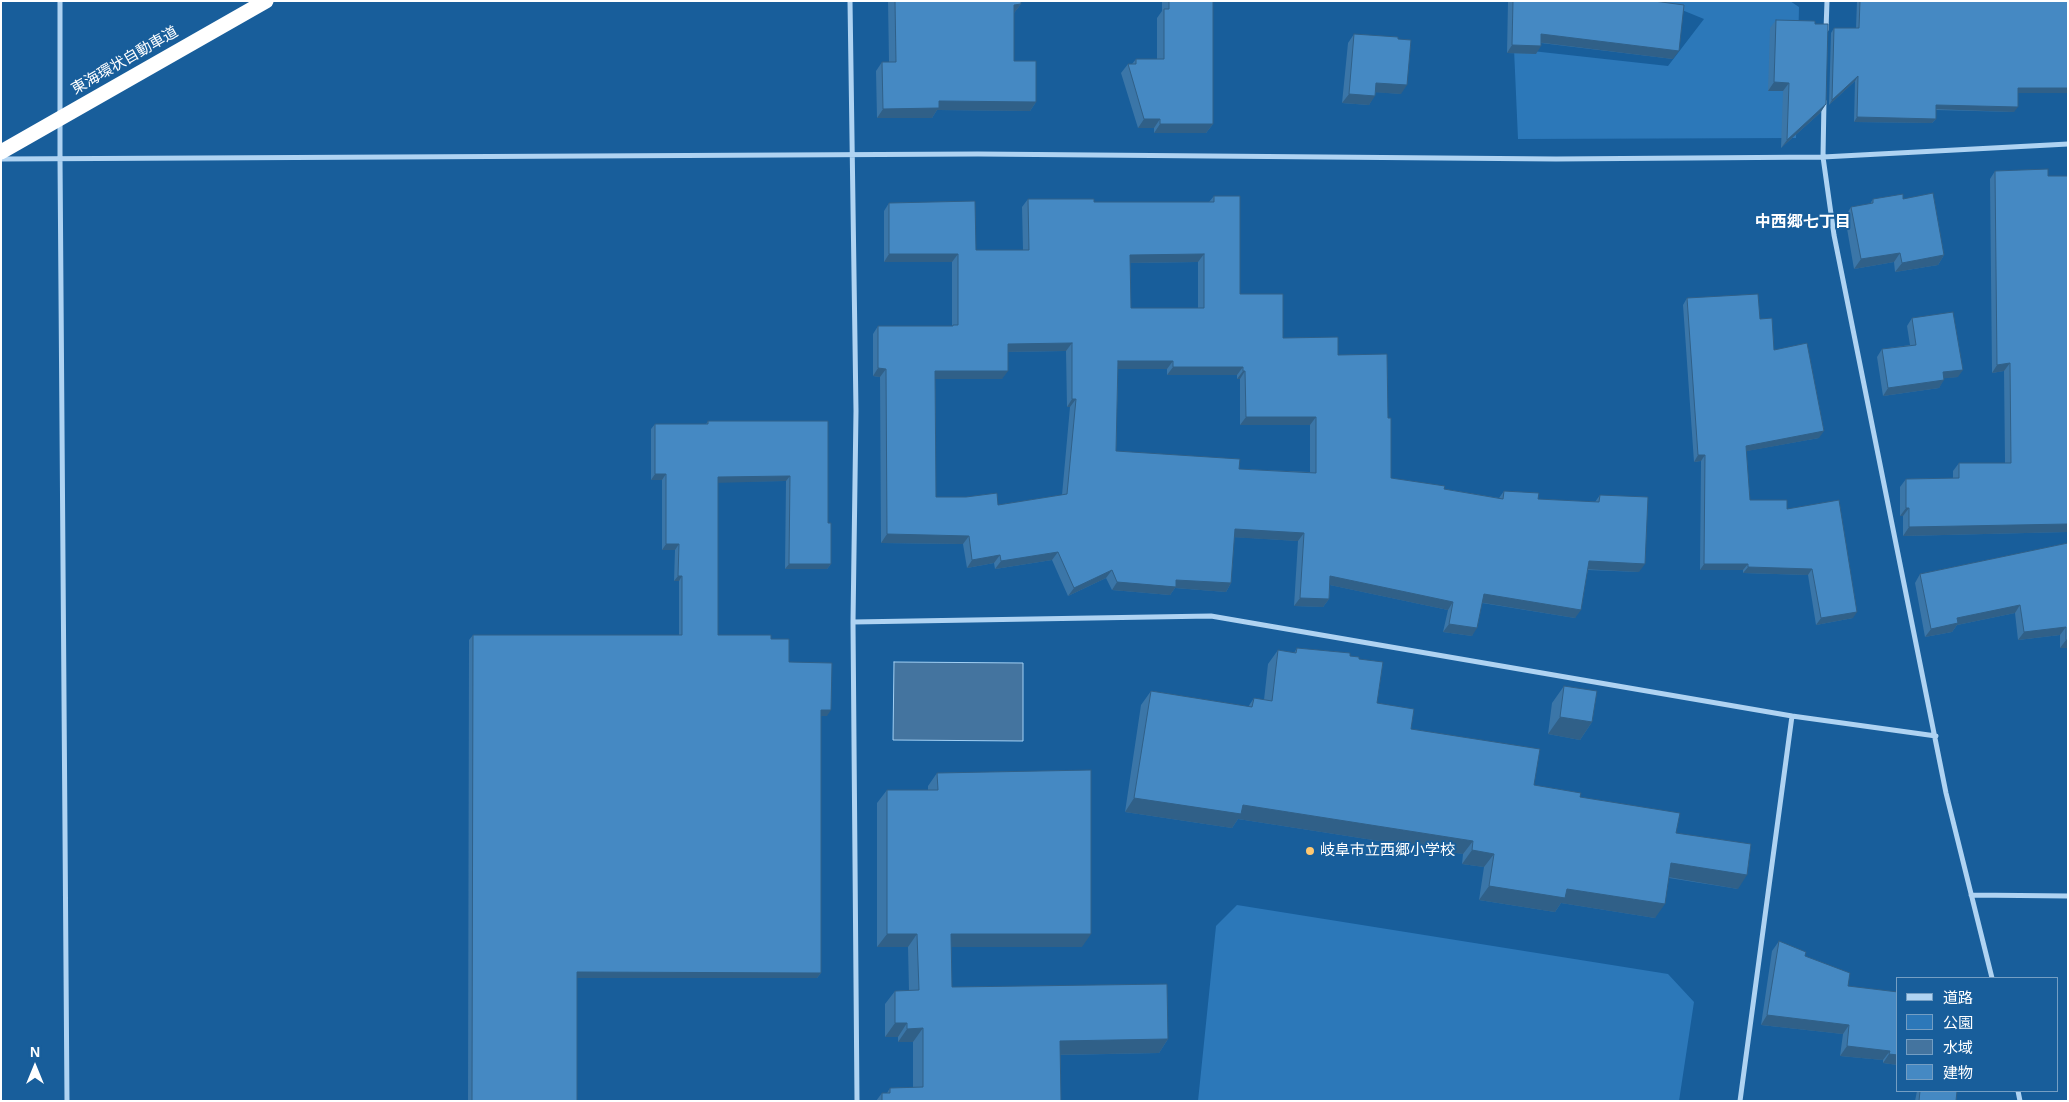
<!DOCTYPE html>
<html>
<head>
<meta charset="utf-8">
<style>
  body { margin:0 }
  #map { position:relative; width:2069px; height:1102px; overflow:hidden; background:#185e9b; font-family:Arial,"Noto Sans JP",sans-serif }
  canvas { display:block }
  .frame { position:absolute; inset:0; border:2px solid #fff; pointer-events:none }
  .legend { position:absolute; left:1896px; top:977px; width:162px; height:115px; box-sizing:border-box; background:#185e9b; border:1px solid #749ec3; margin:0; padding:6px 9px; list-style:none; font-size:15px; color:#fff }
  .legend li { display:flex; align-items:center; gap:10px; height:25px }
  .legend b { width:25px; border:1px solid #749ec3 }
  .north { position:absolute; left:10px; top:1042px; width:50px; height:50px; -webkit-text-stroke:4px #185e9b; paint-order:stroke; rotate:0deg; font-size:14px; font-weight:700; line-height:20px; text-align:center; color:#fff }
  .north::after { content:''; display:block; margin:auto; width:18px; height:22px; background:#fff; clip-path:polygon(50% 0,100% 100%,50% 72%,0 100%) }
</style>
</head>
<body>
<div id="map">
<canvas width="2069" height="1102"></canvas>
<div class="frame"></div>
<ul class="legend">
<li><b style="height:6px;background:#afd3f2"></b>道路</li>
<li><b style="height:14px;background:#2c78b9"></b>公園</li>
<li><b style="height:14px;background:#44749f"></b>水域</li>
<li><b style="height:14px;background:#4589c3"></b>建物</li>
</ul>
<div class="north">N</div>
</div>
<script>
const ctx = document.querySelector('canvas').getContext('2d');
ctx.lineJoin = 'round';
function paint(path, color) { ctx.fillStyle = color; ctx.fill(path, 'evenodd'); }
const shape = rows => new Path2D(rows.map(r => 'M' + r).join(''));
function strokePath(path, color, width, dash) { ctx.strokeStyle = color; ctx.lineWidth = width; ctx.lineCap = dash ? 'butt' : 'round'; ctx.setLineDash(dash || []); ctx.stroke(path); }
function write(font, color, halo, rows, align = 'center') {
  ctx.font = font + ' Arial,"Noto Sans JP",sans-serif'; ctx.lineWidth = 4; ctx.setLineDash([]); ctx.textBaseline = 'middle'; ctx.strokeStyle = halo; ctx.fillStyle = color; for (const [text, x, y, turn = 0] of rows) {
    ctx.save(); ctx.translate(x, y); ctx.rotate((+turn || 0) * Math.PI / 180); ctx.textAlign = isNaN(turn) ? turn : align; if (halo) ctx.strokeText(text, 0, 0); ctx.fillText(text, 0, 0); ctx.restore();
  }
}
const green = shape([
  [1660,1,1790,1,1799,7,1796,138,1518,139,1514,49,1668,66,1704,19],
  [1237,905,1668,974,1694,1002,1679,1101,1198,1101,1216,926]
]);
const water = shape([
  [894,662,1023,663,1023,741,893,740,894,662]
]);
const minor = shape([
  [60,1,60,158,67,1101],
  [850,1,856,411,853,622,857,1101],
  [1826,30,1827,1],
  [1824,101,1823,157,1834,235,1946,793,1992,978],
  [1,159,978,154,1556,159,1823,157,2068,144],
  [853,622,1211,616,1792,716],
  [1971,895,2068,896],
  [2018,1091,2020,1101],
  [1740,1101,1792,716,1936,736]
]);
const motorway = shape([
  [1,152,266,1]
]);
const wall = shape([
  [888,1,1021,1,1021,4,1014,13,1014,61,1036,102,1030,111,937,110,932,118,877,118,876,71,882,62,889,62],
  [1162,1,1213,1,1213,124,1206,133,1154,133,1154,128,1138,128,1121,73,1128,64,1132,64,1136,59,1157,59,1157,18,1162,11],
  [1508,1,1654,1,1673,59,1541,43,1536,54,1507,53],
  [1857,1,2068,1,2068,93,2018,93,2014,112,1936,110,1936,119,1932,123,1854,122,1855,81,1829,105,1831,33,1834,28,1856,28],
  [1776,20,1826,104,1820,113,1781,148,1783,91,1768,91,1770,28],
  [1354,34,1401,94,1376,92,1369,105,1342,103,1348,43],
  [1995,171,2048,176,2068,176,2068,542,2067,532,1903,536,1903,516,1900,516,1900,487,1906,479,1953,478,1953,471,1959,463,2005,463,2004,371,1992,373,1990,179],
  [1214,196,1240,294,1283,338,1338,355,1388,418,1391,478,1444,489,1499,498,1504,491,1538,499,1595,502,1600,495,1639,572,1588,570,1575,618,1482,603,1472,636,1443,632,1448,610,1330,585,1329,599,1323,607,1294,606,1298,541,1234,537,1231,583,1226,592,1175,588,1170,595,1112,590,1106,578,1068,596,1052,560,995,569,994,563,967,568,963,544,881,543,880,377,873,376,873,334,878,326,952,326,952,262,884,262,884,211,889,203,976,250,1023,250,1022,207,1028,199,1094,202,1209,202],
  [1198,262,1198,308,1131,308,1130,263],
  [1066,351,1067,407,1070,407,1062,495,998,505,936,497,935,379,1002,379,1008,352],
  [1118,369,1167,369,1167,375,1237,375,1237,379,1240,379,1240,425,1310,425,1310,472,1239,469,1116,451],
  [1873,199,1903,199,1944,255,1938,265,1895,272,1894,262,1854,269,1845,217,1851,207,1870,204],
  [1687,298,1760,319,1774,350,1819,438,1746,451,1750,500,1787,509,1853,618,1816,625,1808,575,1743,573,1743,570,1700,570,1701,461,1694,462,1683,305],
  [1912,318,1958,377,1944,378,1939,388,1883,396,1877,357,1882,349,1910,345,1907,326],
  [708,421,828,421,828,523,831,564,827,569,785,569,786,481,718,482,718,635,771,639,827,716,821,716,821,973,817,978,577,978,577,1101,468,1101,469,640,473,635,679,635,679,581,674,581,675,550,662,550,662,480,651,480,651,429,655,424,706,424],
  [2068,543,2068,648,2060,648,2060,635,2018,640,2015,613,1957,625,1952,632,1925,637,1915,583,1920,574],
  [1297,648,1350,656,1359,659,1377,703,1411,729,1534,785,1580,797,1676,833,1738,889,1669,878,1655,918,1561,903,1555,912,1479,900,1484,867,1462,864,1463,854,1238,819,1232,828,1125,812,1141,705,1151,691,1248,707,1254,698,1264,700,1268,664,1278,650,1294,653],
  [1564,686,1592,722,1580,740,1548,734,1552,703],
  [937,773,1082,947,951,947,952,987,1168,1039,1159,1053,1060,1055,1061,1101,876,1101,882,1093,887,1093,890,1088,913,1088,913,1042,898,1042,898,1037,885,1037,885,1004,895,991,909,991,908,947,877,947,877,803,887,790,928,790,928,786],
  [1779,941,1805,956,1848,986,1898,1065,1883,1063,1883,1060,1840,1056,1843,1034,1761,1025,1772,951],
  [1917,1091,1957,1091,1956,1101,1915,1101]
]);
const shadedWall = shape([
  [1021,4,1014,13,1007,14,1014,5],
  [1541,34,1679,51,1673,59,1536,42],
  [1512,45,1541,46,1536,54,1507,53],
  [1858,76,1855,81,1829,105,1832,100],
  [1774,82,1789,83,1783,91,1768,91],
  [1376,83,1407,85,1401,94,1370,92],
  [2018,88,2068,88,2068,93,2015,93],
  [1349,94,1375,96,1369,105,1342,103],
  [939,101,1036,102,1030,111,937,110,932,118,877,118,883,109],
  [1826,104,1820,113,1781,148,1787,140],
  [1936,105,2018,107,2014,112,1933,109],
  [1857,117,1936,119,1932,123,1854,122],
  [1144,119,1160,119,1154,128,1138,128],
  [1160,124,1213,124,1206,133,1154,133],
  [1900,253,1894,262,1854,269,1861,259],
  [889,254,958,254,952,262,884,262],
  [1204,254,1198,262,1125,263,1130,255],
  [1944,255,1938,265,1895,272,1902,263],
  [1072,343,1066,351,1002,352,1008,344],
  [1118,361,1173,361,1167,369,1112,369],
  [2010,363,2004,371,1992,373,1997,365],
  [1173,367,1243,367,1237,375,1167,375],
  [878,368,886,369,880,377,873,376],
  [1963,370,1958,377,1938,379,1943,372],
  [935,371,1008,371,1002,379,930,379],
  [1243,371,1245,371,1240,379,1237,379],
  [1944,380,1939,388,1883,396,1888,388],
  [1072,399,1076,399,1070,407,1067,407],
  [1246,417,1316,417,1310,425,1240,425],
  [1824,431,1819,438,1742,452,1746,446],
  [1698,455,1705,455,1701,461,1694,462],
  [655,474,666,474,662,480,651,480],
  [790,476,786,481,714,483,718,477],
  [1906,508,1909,508,1903,516,1900,516],
  [2068,524,2068,531,2067,532,1903,536,1909,527],
  [1235,529,1304,533,1298,541,1229,537],
  [887,534,969,536,963,544,881,543],
  [666,544,679,544,675,550,662,550],
  [1058,552,1052,560,995,569,1001,561],
  [1000,555,994,563,967,568,972,560],
  [1589,561,1645,564,1639,572,1583,569],
  [789,564,831,564,827,569,785,569],
  [1704,564,1748,564,1743,570,1700,570],
  [1748,567,1812,569,1808,575,1743,573],
  [1112,570,1106,578,1068,596,1074,588],
  [678,576,682,576,679,581,674,581],
  [1330,576,1453,602,1448,610,1325,584],
  [1176,580,1231,583,1226,592,1175,588,1170,595,1112,590,1117,582],
  [1484,594,1581,610,1575,618,1478,602],
  [1300,598,1329,599,1323,607,1294,606],
  [2020,605,2015,613,1957,625,1952,632,1925,637,1931,629,1957,618],
  [1857,612,1853,618,1816,625,1821,618],
  [1449,624,1477,628,1472,636,1443,632],
  [2066,627,2060,635,2018,640,2024,632],
  [2066,640,2068,640,2068,648,2060,648],
  [821,710,831,710,827,716,817,716],
  [1560,717,1592,722,1580,740,1548,734],
  [1134,798,1243,805,1473,841,1463,854,1238,819,1232,828,1125,812],
  [1472,850,1494,854,1484,867,1462,864],
  [1671,863,1747,875,1738,889,1662,876],
  [1489,886,1567,889,1665,904,1655,918,1561,903,1555,912,1479,900],
  [887,934,917,934,908,947,877,947],
  [951,934,1091,934,1082,947,941,947],
  [577,972,821,973,817,978,573,978],
  [1767,1015,1849,1025,1843,1034,1761,1025],
  [895,1023,907,1023,898,1037,885,1037],
  [923,1028,913,1042,898,1042,907,1029],
  [1168,1039,1159,1053,1050,1055,1060,1041],
  [1847,1046,1890,1051,1883,1060,1840,1056],
  [1889,1054,1898,1055,1898,1065,1883,1063]
]);
const building = shape([
  [895,1,1021,1,1021,4,1014,5,1014,61,1036,61,1036,102,939,101,939,108,883,109,882,62,896,62,895,1],
  [1169,1,1213,1,1213,124,1160,124,1160,119,1144,119,1128,64,1136,64,1136,59,1164,59,1164,9,1169,9,1169,1],
  [1513,1,1654,1,1684,5,1679,51,1541,34,1541,46,1512,45,1513,1],
  [1860,1,2068,1,2068,88,2018,88,2018,107,1936,105,1936,119,1857,117,1858,76,1832,100,1834,28,1859,28,1860,1],
  [1776,20,1815,21,1815,24,1828,24,1826,104,1787,140,1789,83,1774,82,1776,20],
  [1354,34,1398,37,1398,39,1411,40,1407,85,1376,83,1375,96,1349,94,1354,34],
  [2048,169,2048,176,2068,176,2068,524,1909,527,1909,508,1906,508,1906,479,1959,478,1959,463,2011,463,2010,363,1997,365,1995,171,2048,169],
  [1933,193,1944,255,1902,263,1900,253,1861,259,1851,207,1873,203,1873,199,1903,194,1903,199,1933,193],
  [1214,196,1240,196,1240,294,1283,294,1283,338,1338,337,1338,355,1387,354,1388,418,1391,418,1391,478,1445,486,1444,489,1503,499,1504,491,1539,493,1538,499,1599,502,1600,495,1648,497,1645,564,1589,561,1581,610,1484,594,1477,628,1449,624,1453,602,1330,576,1329,599,1300,598,1304,533,1235,529,1231,583,1176,580,1176,587,1117,582,1112,570,1074,588,1058,552,1001,561,1000,555,972,560,969,536,887,534,886,369,878,368,878,326,953,326,953,325,958,325,958,254,889,254,889,203,975,201,976,250,1029,250,1028,199,1094,199,1094,202,1214,202,1214,196],
  [1204,254,1204,308,1131,308,1130,255,1204,254],
  [1072,343,1072,399,1076,399,1067,494,998,505,997,493,966,497,936,497,935,371,1008,371,1008,344,1072,343],
  [1118,361,1173,361,1173,367,1243,367,1243,371,1245,371,1246,417,1316,417,1316,473,1239,469,1240,459,1116,451,1118,361],
  [1758,294,1760,319,1772,318,1774,350,1807,343,1824,431,1746,446,1750,500,1787,500,1787,509,1839,500,1857,612,1821,618,1812,569,1748,567,1748,564,1704,564,1705,455,1698,455,1687,298,1758,294],
  [1953,312,1963,370,1943,372,1944,380,1888,388,1882,349,1916,345,1912,318,1953,312],
  [708,421,828,421,828,523,831,523,831,564,789,564,790,476,718,477,718,635,771,635,771,639,789,639,789,662,832,663,831,710,821,710,821,973,577,972,577,1101,472,1101,473,635,682,635,682,576,678,576,679,544,666,544,666,474,655,474,655,424,708,424,708,421],
  [2068,543,2068,640,2066,640,2066,627,2024,632,2020,605,1957,618,1958,623,1931,629,1920,574,2068,543],
  [1297,648,1350,653,1350,656,1359,657,1359,659,1383,662,1377,703,1414,709,1411,729,1540,749,1534,785,1581,793,1580,797,1680,813,1676,833,1751,844,1747,875,1671,863,1665,904,1567,889,1565,898,1489,886,1494,854,1472,850,1473,841,1243,805,1241,814,1134,798,1151,691,1252,707,1254,698,1272,701,1278,650,1296,653,1297,648],
  [1564,686,1597,691,1592,722,1560,717,1564,686],
  [1091,770,1091,934,951,934,952,987,1167,984,1168,1039,1060,1041,1061,1101,882,1101,882,1093,890,1093,890,1088,923,1087,923,1028,907,1029,907,1023,895,1023,895,991,919,990,917,934,887,934,887,790,938,790,937,773,1091,770],
  [1779,941,1806,952,1805,956,1850,973,1848,986,1898,992,1898,1055,1889,1054,1890,1051,1847,1046,1849,1025,1767,1015,1779,941],
  [1920,1091,1957,1091,1956,1101,1919,1101,1920,1091]
]);
const markers = [
  [1310,851,5,"#ffc870"]
];
const streetNames = [
  ["東海環状自動車道",125,61,-30]
];
const poiNames = [
  ["岐阜市立西郷小学校",1320,851]
];
const neighbourhoodNames = [
  ["中西郷七丁目",1803,223]
];
paint(green, '#2c78b9');
paint(water, '#44749f');
strokePath(water, '#a2d0f4', 1);
strokePath(minor, '#afd3f2', 5);
strokePath(motorway, '#fff', 15);
paint(wall, '#3b76a8');
paint(shadedWall, '#306088');
paint(building, '#4589c3');
strokePath(building, '#306088', 1);
for (const [x, y, r, color] of markers) { const dot = new Path2D(); dot.arc(x, y, r, 0, 2 * Math.PI); ctx.fillStyle = color; ctx.fill(dot); strokePath(dot, '#185e9b', 2); }
write('15px', '#fff', '#185e9b', streetNames);
write('15px', '#fff', '#185e9b', poiNames, 'left');
write('bold 16px', '#fff', '#185e9b', neighbourhoodNames);
</script>
</body>
</html>
